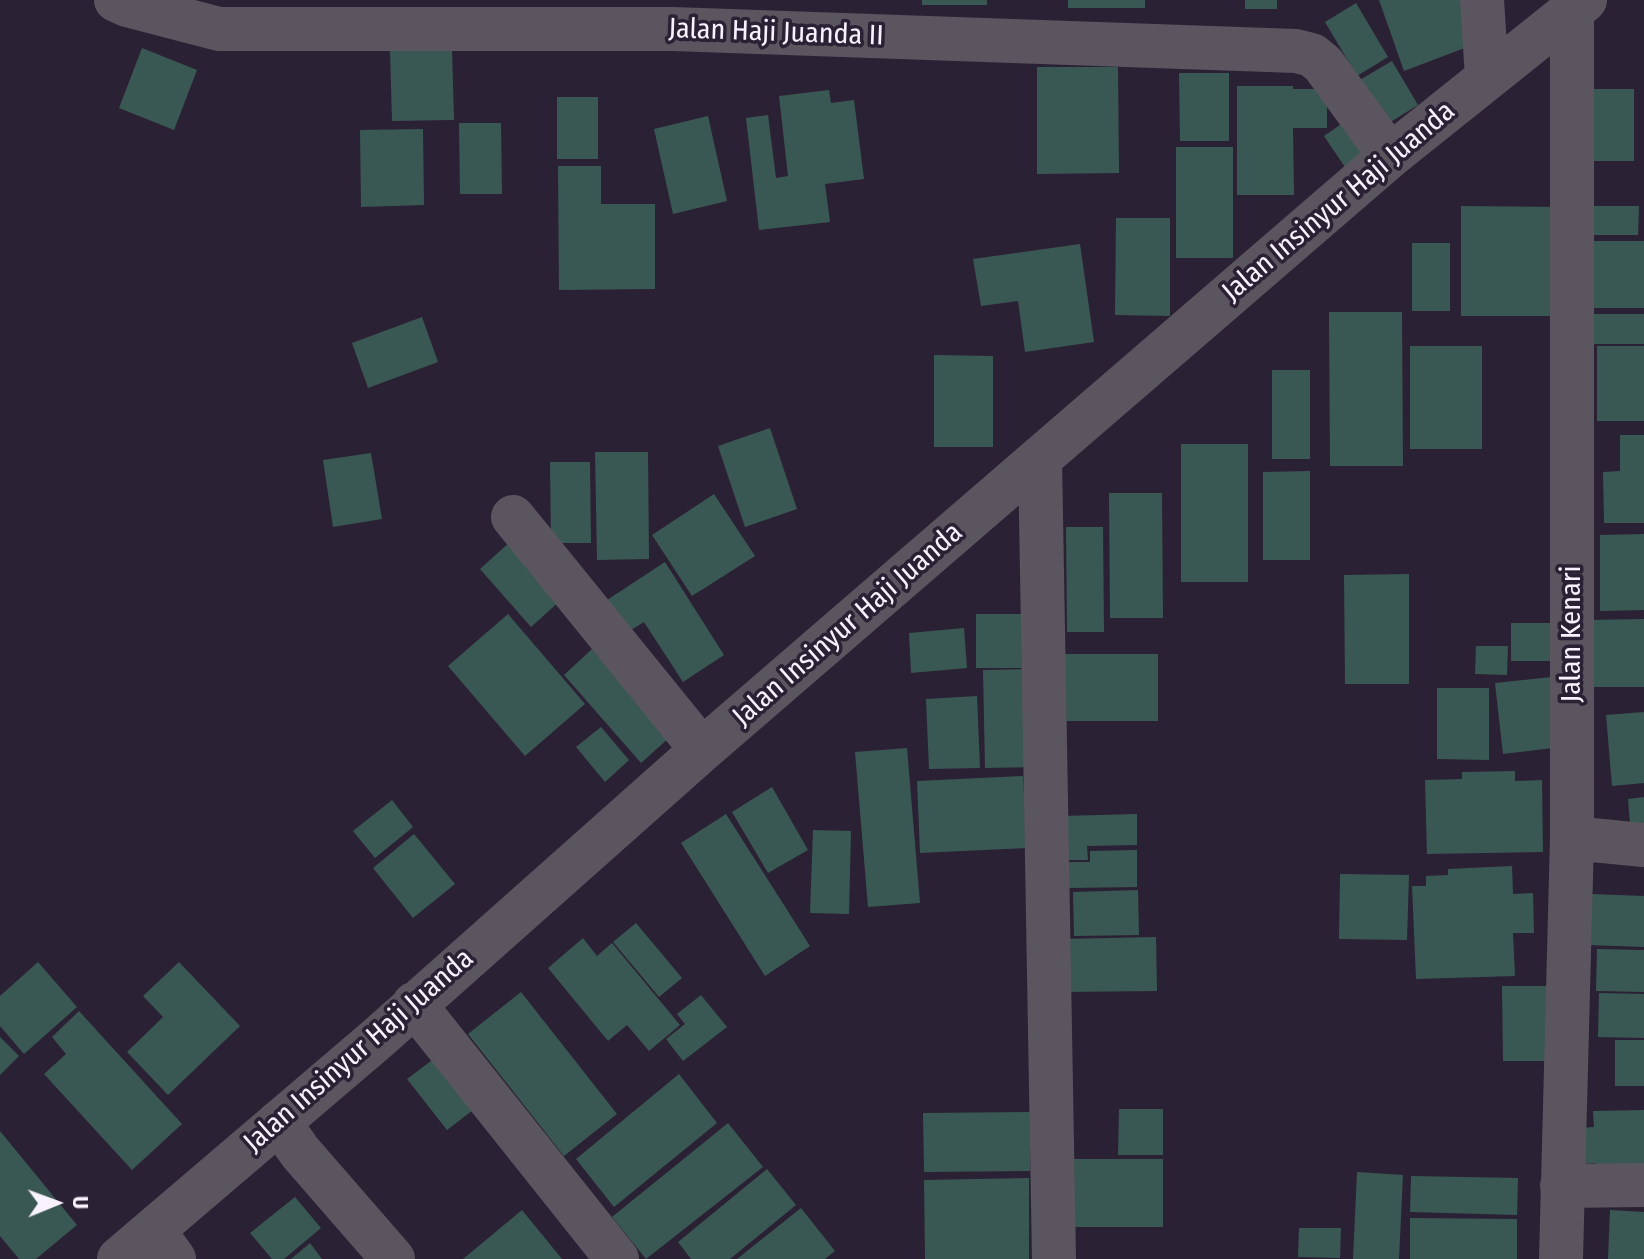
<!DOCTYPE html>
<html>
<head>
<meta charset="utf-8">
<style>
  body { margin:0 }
  #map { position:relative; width:1644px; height:1259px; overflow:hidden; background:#2b2134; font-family:"Fira Sans Condensed",sans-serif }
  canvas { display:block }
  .north { position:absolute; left:16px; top:1163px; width:80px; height:80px; -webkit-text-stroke:6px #2b2134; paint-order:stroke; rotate:89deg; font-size:22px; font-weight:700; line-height:32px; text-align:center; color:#f8f1fe }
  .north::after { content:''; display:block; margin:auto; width:28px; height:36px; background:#f8f1fe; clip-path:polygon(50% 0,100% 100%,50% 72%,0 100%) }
</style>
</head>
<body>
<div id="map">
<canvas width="1644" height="1259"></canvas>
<div class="north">U</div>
</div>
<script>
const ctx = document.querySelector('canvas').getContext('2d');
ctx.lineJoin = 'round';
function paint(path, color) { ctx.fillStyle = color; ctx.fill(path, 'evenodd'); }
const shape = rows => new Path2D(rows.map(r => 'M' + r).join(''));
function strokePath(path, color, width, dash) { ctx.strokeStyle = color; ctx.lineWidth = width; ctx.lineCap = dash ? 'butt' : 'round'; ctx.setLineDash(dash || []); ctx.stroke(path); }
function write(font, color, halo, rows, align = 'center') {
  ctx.font = font + ' "Fira Sans Condensed",sans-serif'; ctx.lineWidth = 7; ctx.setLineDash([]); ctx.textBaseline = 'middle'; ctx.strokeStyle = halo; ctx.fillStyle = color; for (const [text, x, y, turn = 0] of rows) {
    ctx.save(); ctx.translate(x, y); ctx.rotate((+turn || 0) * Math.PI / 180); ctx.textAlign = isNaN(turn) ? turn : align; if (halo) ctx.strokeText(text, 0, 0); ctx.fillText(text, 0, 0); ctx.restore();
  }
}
const building = shape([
  [922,0,987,0,987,5,922,5],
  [1068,0,1145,0,1145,8,1068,8],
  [1245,0,1277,0,1277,9,1245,9],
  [1379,0,1468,0,1483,41,1404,71],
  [1356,3,1388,57,1357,76,1325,22],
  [142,48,197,70,174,130,119,108],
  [452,49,454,120,392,121,390,50],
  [1392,61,1418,105,1384,126,1358,81],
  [1037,67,1118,67,1119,173,1037,174],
  [1179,73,1229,73,1229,141,1180,141],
  [1237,86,1293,86,1293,89,1327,89,1327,128,1293,128,1294,195,1237,195],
  [1583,89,1634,89,1634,161,1584,161],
  [829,90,831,103,854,100,864,179,825,184,830,222,759,230,746,118,768,115,776,178,788,176,779,96],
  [557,97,598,97,598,159,557,159],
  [708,116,727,201,673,214,654,129],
  [1350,118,1372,151,1347,170,1324,136],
  [459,123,501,123,502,194,460,194],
  [423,129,424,205,361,207,360,130],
  [1176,147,1233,147,1233,258,1176,258],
  [558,166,601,166,601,204,655,204,655,289,559,290],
  [1461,206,1564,207,1565,316,1461,316],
  [1594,206,1639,206,1638,235,1594,235],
  [1116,218,1170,218,1170,316,1115,315],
  [1590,241,1644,241,1644,308,1590,308],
  [1412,243,1450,243,1450,311,1412,311],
  [1080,244,1094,342,1025,352,1018,301,981,306,973,259],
  [1329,312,1402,312,1403,466,1330,466],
  [1592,314,1644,314,1644,344,1592,344],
  [422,317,438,362,368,388,352,343],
  [1410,346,1482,346,1482,449,1410,449],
  [1597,346,1644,346,1644,421,1597,421],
  [934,355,993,356,993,447,934,447],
  [1272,370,1310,370,1310,459,1272,459],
  [770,428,797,509,745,527,718,446],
  [1620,435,1644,435,1644,523,1604,523,1603,472,1620,471],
  [1181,444,1248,444,1248,582,1181,582],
  [595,452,648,452,649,559,597,560],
  [371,453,382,519,333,527,323,460],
  [550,462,590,462,591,543,551,543],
  [1310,471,1310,560,1263,560,1263,472],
  [1109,493,1162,493,1163,618,1110,618],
  [714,494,755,556,692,596,652,535],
  [1066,527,1103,527,1104,632,1067,632],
  [1644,534,1644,610,1600,611,1600,535],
  [511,541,562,599,531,627,480,569],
  [665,562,724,655,683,682,644,622,621,636,601,604],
  [1409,574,1409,684,1345,684,1344,575],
  [508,614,585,704,525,756,448,666],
  [976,614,1036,614,1036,668,976,668],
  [1644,619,1644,687,1587,687,1587,620],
  [1511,623,1568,623,1568,661,1511,661],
  [964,628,967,668,911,673,909,633],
  [1476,646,1508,646,1507,675,1475,674],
  [592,649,670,737,641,763,564,675],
  [1060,654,1158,654,1158,721,1060,721],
  [1032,669,1035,767,985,768,983,670],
  [1561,676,1570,746,1503,754,1495,683],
  [1437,688,1489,688,1489,760,1437,759],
  [977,696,980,768,929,769,926,699],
  [1644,712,1644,783,1612,786,1606,715],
  [601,727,629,760,605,782,576,747],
  [907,748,920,903,868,907,855,752],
  [1515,771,1515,781,1542,780,1543,852,1427,854,1425,780,1462,779,1462,772],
  [1023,776,1027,848,920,853,917,781],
  [772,787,808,850,768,873,732,812],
  [1644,797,1644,835,1631,836,1628,799],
  [392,800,413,827,375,858,353,831],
  [726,814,810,946,765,976,681,843],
  [1137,814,1137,845,1087,846,1088,860,1061,860,1060,816],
  [813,830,851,831,849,914,810,913],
  [414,834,455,884,413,918,373,868],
  [1137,850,1137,887,1068,888,1068,862,1090,862,1090,851],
  [1512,866,1513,894,1533,893,1534,933,1513,933,1515,976,1416,979,1412,886,1426,886,1426,876,1448,875,1448,869],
  [1340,874,1409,875,1407,940,1339,939],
  [1138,890,1139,935,1074,936,1073,892],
  [1591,894,1644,896,1644,947,1589,945],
  [636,923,682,978,659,997,613,942],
  [1156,937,1157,991,1061,992,1060,939],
  [583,938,597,956,612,943,680,1025,649,1051,627,1025,608,1041,548,968],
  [1597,949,1644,950,1644,992,1596,991],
  [38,962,77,1007,24,1054,0,1026,0,996],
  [179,962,240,1026,168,1095,127,1052,163,1017,143,996],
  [1502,986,1550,986,1551,1061,1503,1061],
  [521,992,617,1114,564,1156,468,1034],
  [1599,993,1644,994,1644,1038,1598,1037],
  [701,995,727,1027,683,1061,666,1039,685,1024,677,1014],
  [79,1011,182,1124,132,1170,44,1074,66,1054,52,1037],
  [0,1037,19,1056,0,1075],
  [1615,1040,1644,1040,1644,1086,1615,1086],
  [439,1055,477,1107,447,1130,407,1079],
  [679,1074,717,1123,614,1207,576,1159],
  [1119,1109,1163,1109,1163,1155,1118,1155],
  [1644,1110,1644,1179,1596,1180,1596,1163,1580,1164,1578,1128,1594,1127,1593,1111],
  [1030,1112,1030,1171,924,1172,923,1113],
  [728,1123,763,1167,646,1259,612,1217],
  [0,1131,77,1225,36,1259,19,1259,0,1236],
  [1069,1159,1163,1159,1163,1227,1069,1227],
  [767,1169,796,1205,730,1259,691,1259,678,1242],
  [1357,1172,1403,1175,1399,1259,1353,1259],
  [1411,1176,1518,1178,1517,1215,1410,1212],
  [1029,1178,1029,1259,925,1259,924,1180],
  [295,1197,321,1228,284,1259,272,1259,250,1233],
  [801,1208,835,1251,825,1259,737,1259],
  [522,1210,562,1259,463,1259],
  [1610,1210,1644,1212,1644,1259,1608,1259],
  [1410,1218,1517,1219,1517,1259,1410,1259],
  [1299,1228,1341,1228,1340,1258,1298,1257],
  [310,1243,322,1259,291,1259]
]);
const minor = shape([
  [116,0,127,5,219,29,673,29,1296,51,1312,55,1323,64,1390,156],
  [1482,0,1487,77],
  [1040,458,1054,1259],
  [513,517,702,750],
  [1572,838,1644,845],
  [414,1004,617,1259],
  [279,1122,300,1152,393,1259],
  [1562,1186,1644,1185],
  [153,1230,174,1259],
  [119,1259,378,1038,702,750,1390,156,1585,0],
  [1561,1259,1572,838,1572,10]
]);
const streetNames = [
  ["Jalan Haji Juanda II",776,33,2],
  ["Jalan Insinyur Haji Juanda",1339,202,-40],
  ["Jalan Insinyur Haji Juanda",848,625,-41],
  ["Jalan Kenari",1572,634,-90],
  ["Jalan Insinyur Haji Juanda",359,1051,-41]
];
paint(building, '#3a5853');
strokePath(minor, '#5a555f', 44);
write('28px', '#f8f1fe', '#2b2134', streetNames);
</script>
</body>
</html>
